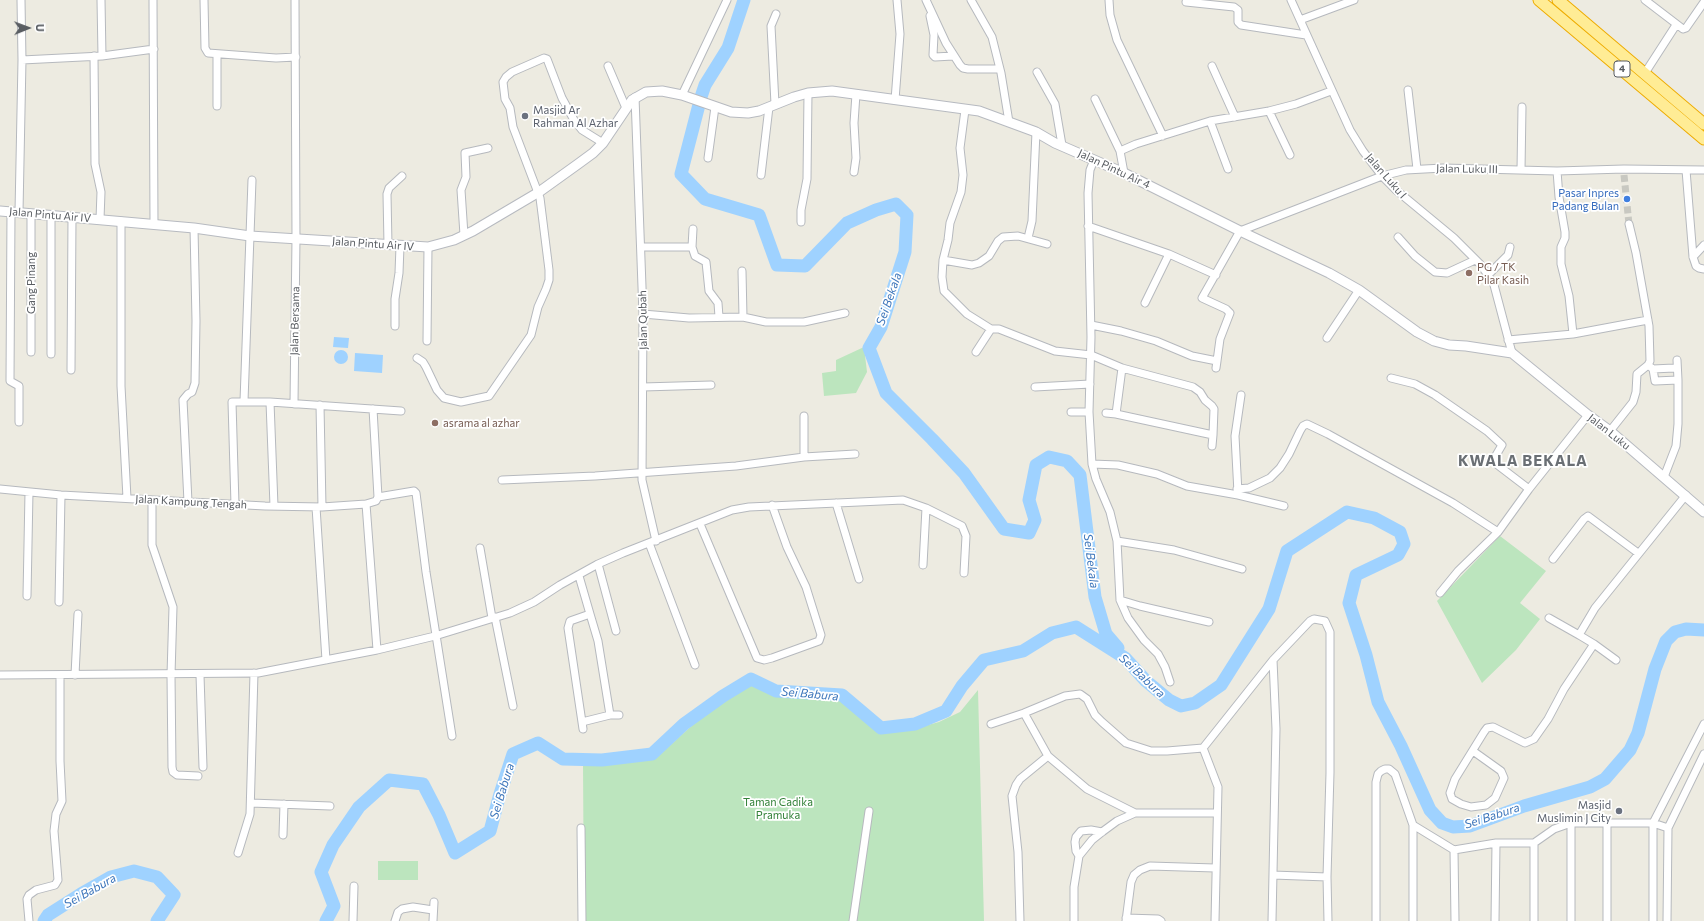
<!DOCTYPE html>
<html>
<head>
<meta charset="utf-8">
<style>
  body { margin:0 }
  #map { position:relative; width:1704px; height:921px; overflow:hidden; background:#edebe1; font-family:Commissioner,sans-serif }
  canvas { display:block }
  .north { position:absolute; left:8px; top:8px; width:40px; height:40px; -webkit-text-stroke:3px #fff; paint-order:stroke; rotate:89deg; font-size:11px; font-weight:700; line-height:16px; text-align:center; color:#595d62 }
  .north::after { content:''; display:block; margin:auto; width:14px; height:18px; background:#595d62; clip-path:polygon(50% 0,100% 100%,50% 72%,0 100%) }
</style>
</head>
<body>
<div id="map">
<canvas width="1704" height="921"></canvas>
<div class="north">U</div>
</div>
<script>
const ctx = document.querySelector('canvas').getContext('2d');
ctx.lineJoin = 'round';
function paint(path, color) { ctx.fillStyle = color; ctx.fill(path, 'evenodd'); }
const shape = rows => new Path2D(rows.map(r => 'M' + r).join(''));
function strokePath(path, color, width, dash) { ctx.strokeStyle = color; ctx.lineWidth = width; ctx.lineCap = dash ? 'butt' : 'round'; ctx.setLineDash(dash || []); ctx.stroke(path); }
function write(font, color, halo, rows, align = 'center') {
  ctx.font = font + ' Commissioner,sans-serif'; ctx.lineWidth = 3.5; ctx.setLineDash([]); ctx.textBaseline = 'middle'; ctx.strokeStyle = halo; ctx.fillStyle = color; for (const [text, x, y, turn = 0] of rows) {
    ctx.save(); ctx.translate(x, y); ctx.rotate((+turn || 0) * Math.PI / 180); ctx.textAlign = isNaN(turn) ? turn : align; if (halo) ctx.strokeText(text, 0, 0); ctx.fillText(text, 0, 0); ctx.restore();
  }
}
const green = shape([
  [864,347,867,372,856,393,824,396,822,373,836,371,836,360],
  [1500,536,1546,571,1520,603,1540,619,1516,650,1482,683,1437,601],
  [751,684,777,696,841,699,879,733,917,728,939,722,960,712,978,690,984,921,584,921,583,764,655,759,698,720],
  [378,861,418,861,418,880,378,880]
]);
const water = shape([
  [334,337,349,338,348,348,333,347],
  '334 357a7 7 0 1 1 14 0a7 7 0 1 1-14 0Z',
  [355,353,383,355,382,373,354,371]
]);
const river = shape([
  [744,0,728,48,705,85,701,97,681,174,705,199,759,215,777,265,805,266,847,223,876,210,896,204,907,215,905,252,881,327,869,348,886,393,932,439,964,473,1004,529,1029,533,1035,520,1029,500,1036,465,1049,457,1067,461,1080,475,1095,597,1106,634,1118,648],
  [44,921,48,915,81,894,111,877,134,871,157,877,174,895,157,921],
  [326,921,334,906,321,872,333,845,359,807,389,780,423,784,439,815,455,853,490,831,500,794,513,754,538,743,563,759,602,760,652,754,684,724,723,696,751,679,776,691,842,695,881,728,915,724,946,711,962,686,984,660,1023,651,1052,633,1076,627,1125,658,1146,681,1169,700,1181,706,1195,703,1221,685,1269,609,1287,551,1347,512,1374,518,1400,532,1404,544,1398,555,1356,575,1349,603,1366,655,1378,702,1401,746,1430,810,1442,823,1453,827,1470,826,1524,806,1590,787,1605,779,1630,750,1638,733,1655,669,1666,641,1675,632,1686,629,1704,630]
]);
const minorTunnel = shape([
  [1624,175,1629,224]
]);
const minor = shape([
  [153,0,154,224],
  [204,0,205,48,208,53,276,58,296,57],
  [926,0,946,43,960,65,963,68,968,69,999,69],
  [971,0,992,37,1001,73,1009,122],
  [1109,0,1110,15,1117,40,1163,136],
  [1291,0,1350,130,1363,151,1382,176,1396,190,1454,238,1480,264,1488,275,1494,285,1512,353],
  [1645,0,1683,29,1686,28,1704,2],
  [1186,2,1234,7,1238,10,1238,22,1241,25,1306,35],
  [930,16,934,35,933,55,935,57,953,56],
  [1300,20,1354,0],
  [217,55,217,106],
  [94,56,95,164,101,192,100,219],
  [102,56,154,49],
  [22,60,102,56,101,0],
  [608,66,626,108],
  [1212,66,1235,117],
  [1037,72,1055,104,1062,145],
  [1645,73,1676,25],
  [1408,90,1417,169],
  [682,95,727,0],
  [635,97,643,314,642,480,656,541],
  [1095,99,1120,151],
  [895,100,900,34,897,0],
  [775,104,771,26,776,14],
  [1269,111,1290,155],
  [1210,121,1228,169],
  [708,158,715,107],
  [1094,160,1090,170,1088,193,1091,337,1089,412,1092,464,1096,479,1110,512,1117,541,1120,600,1128,618,1144,640,1158,654,1165,667,1170,682],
  [1521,170,1522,107],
  [1686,170,1693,257,1696,266,1699,268,1704,269],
  [1557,171,1559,197,1565,232,1565,238,1561,247,1561,264,1569,296,1573,334],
  [854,172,856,158,854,123,856,94],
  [1124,173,1120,151,1136,144,1210,121,1269,111,1296,104,1331,91],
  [761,175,769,107],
  [11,212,10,381,19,386,19,422],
  [19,212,22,60,21,0],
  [31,214,31,352],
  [121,221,121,386,127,498],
  [801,222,801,210,807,179,808,93],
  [1088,226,1169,254,1216,275],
  [693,229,692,247,695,256,706,262,709,291,718,303,719,317],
  [464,235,461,190,466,177,465,153,488,148],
  [1398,237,1415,256,1435,272,1447,273,1475,260],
  [1028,238,1032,221,1036,132],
  [388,245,387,194,389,188,402,176],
  [641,247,692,247],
  [1693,257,1704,245],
  [943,260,948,240,950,223,961,192,963,175,960,148,965,110],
  [742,271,743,317],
  [1488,275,1508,255,1510,247],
  [1145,303,1169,254],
  [643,314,689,318,743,317,766,322,804,322,845,313],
  [1091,325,1121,331,1156,341,1192,356,1217,361,1216,368],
  [395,326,395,299,399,273,400,246],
  [991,329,967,314,944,291,942,277,943,260,972,265,979,263,989,256,998,241,1003,237,1018,236,1047,244],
  [1327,338,1359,290],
  [1508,340,1573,334,1648,320],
  [427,341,428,247],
  [976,352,991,329,999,329,1055,351,1091,355,1122,368,1193,387,1200,392,1205,400,1212,406,1214,409,1213,435,1116,414,1122,368],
  [51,354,51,215],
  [417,358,423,362,426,367,437,390,444,398,461,402,489,396,531,335,538,307,546,289,549,280,549,270,540,198,513,127,510,108,505,99,503,82,506,77,512,72,544,58,547,59,562,98,574,120,582,130,603,143],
  [1217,361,1220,339,1230,313,1226,309,1202,298,1240,231,1382,176,1406,170,1443,168,1557,171,1624,169,1704,170],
  [1648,365,1653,369,1655,381,1678,380,1677,360],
  [1653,369,1674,368],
  [71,370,72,217],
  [1391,378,1415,384,1435,395,1487,431,1502,445,1495,457,1495,463,1529,489],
  [643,387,711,385],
  [1035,387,1090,384],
  [244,401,252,180],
  [270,402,274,506],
  [294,404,296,238,295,0],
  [320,405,322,507],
  [373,409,378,497],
  [1071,412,1089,412],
  [1106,413,1116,414],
  [804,416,804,457],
  [1610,431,1633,402,1636,392,1637,374,1648,365,1650,361,1649,326,1636,253,1629,224],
  [1212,446,1213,435],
  [1092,464,1118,465,1157,474,1187,486,1238,495,1284,506],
  [1664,477,1676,446,1678,424,1678,380],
  [502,480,595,476,736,466,804,457,855,454],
  [0,489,61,495,265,506,322,507,366,504,376,501,378,497],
  [1237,489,1249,488,1270,478,1280,468,1289,454,1300,431,1303,426,1307,424,1328,434,1453,503,1498,532],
  [1238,493,1235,436,1241,395],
  [378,497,414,491,416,493,426,572,452,736],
  [152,500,152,545,173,607,171,675,172,767,173,772,177,775,198,776],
  [188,502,183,400,188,394,192,392,195,383,196,321,194,228],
  [836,503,859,579],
  [366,504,377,650],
  [235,505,232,402,270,402,401,411],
  [316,507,326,660],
  [700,524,757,658,764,660,772,658,819,641,821,635,806,587,787,547,772,505],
  [1117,541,1174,550,1242,569],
  [649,543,695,665],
  [480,548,492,618],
  [1553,559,1584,519,1588,516,1638,553],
  [598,564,616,631],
  [923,565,926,508],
  [579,576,590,614,570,621,568,628,583,729],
  [1440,593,1458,571,1498,532,1529,489,1588,415],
  [27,596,29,492],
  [1120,600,1140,606,1209,622],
  [59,602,61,495],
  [590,614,598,641,610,715,619,715],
  [495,617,513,706],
  [1549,618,1579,635],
  [1594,644,1616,660],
  [0,675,258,673,377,650,435,636,510,613,534,602,560,585,598,564,623,553,732,510,749,507,903,500,926,508,962,526,966,536,964,573],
  [75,675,78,614],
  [200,675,203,767],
  [1024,713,1048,756,1087,789,1135,813,1217,813],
  [582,722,610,715],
  [991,724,1024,713,1065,696,1080,694,1087,699,1095,715,1102,722,1126,743,1151,751,1167,751,1203,748,1273,660,1310,621,1314,619,1325,621,1330,632,1330,773,1327,877,1328,921],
  [1203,748,1218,787,1215,921],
  [1473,751,1501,771,1504,778,1495,798,1486,805,1471,807,1461,804,1452,799,1450,793,1455,779,1484,732,1487,728,1493,727,1525,743,1534,739,1548,719,1564,689,1594,644,1579,635,1595,608,1686,495],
  [251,803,330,806],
  [1571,823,1571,921],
  [1607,824,1607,921],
  [581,828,582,921],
  [283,835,284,804],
  [1534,843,1534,921],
  [238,853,250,814,254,673],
  [1079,856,1076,851,1075,842,1076,837,1081,831,1091,830,1102,832],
  [1273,875,1327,877],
  [1126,918,1158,919,1161,921],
  [29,921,27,899,29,895,36,890,55,885,58,880,54,831,56,814,62,801,60,761,60,675],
  [353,921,354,886],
  [395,921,398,912,402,909,413,907,433,910],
  [433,921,434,902],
  [853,921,869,811],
  [1020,921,1018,852,1012,796,1016,785,1020,779,1048,756],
  [1074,921,1074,887,1079,856,1092,840,1102,832,1117,821,1135,813],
  [1126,921,1131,882,1134,875,1140,870,1150,866,1215,868],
  [1272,921,1276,729,1273,660],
  [1376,921,1376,782,1378,774,1381,771,1385,769,1389,769,1395,774,1413,825,1454,850],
  [1413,921,1413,825],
  [1455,921,1454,850,1496,843,1534,843,1554,829,1571,823,1653,823,1668,828],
  [1495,921,1496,843],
  [1653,921,1653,823,1704,724],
  [1667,921,1668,828,1704,754]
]);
const secondary = shape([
  [0,211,194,228,250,236,428,247,454,240,473,231,539,192,578,164,593,153,603,143,632,100,646,92,662,91,682,95,731,112,748,113,759,111,794,97,808,93,832,91,979,111,1036,132,1055,143,1124,173,1240,231,1329,273,1359,290,1417,332,1434,341,1449,345,1466,346,1512,353,1588,415,1610,431,1704,512]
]);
const trunk = shape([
  [1539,0,1704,139],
  [1558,0,1704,124]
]);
const markers = [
  [525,116,4,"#6b7280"],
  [1627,199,4,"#3f7fe0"],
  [1469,273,4,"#8d6e63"],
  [435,423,4,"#8d6e63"],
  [1619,811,4,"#6b7280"]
];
const shields = [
  [1622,69,16]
];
const shieldNames = [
  ["4",1622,69]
];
const worshipNames = [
  ["Masjid Ar",533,110],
  ["Rahman Al Azhar",533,123],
  ["Masjid",1611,805,"right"],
  ["Muslimin J City",1611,818,"right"]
];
const streetNames = [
  ["Jalan Pintu Air 4",1114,169,25],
  ["Jalan Luku III",1467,169,1],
  ["Jalan Luku I",1386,176,49],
  ["Jalan Pintu Air IV",50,215,5],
  ["Jalan Pintu Air IV",373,244,4],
  ["Gang Pinang",31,283,-90],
  ["Jalan Qubah",643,320,-91],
  ["Jalan Bersama",295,321,-89],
  ["Jalan Luku",1609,432,38],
  ["Jalan Kampung Tengah",191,502,3]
];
const shopNames = [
  ["Pasar Inpres",1619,193],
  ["Padang Bulan",1619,206]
];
const educationNames = [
  ["PG / TK",1477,267],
  ["Pilar Kasih",1477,280],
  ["asrama al azhar",443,423]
];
const parkNames = [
  ["Taman Cadika",778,802],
  ["Pramuka",778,815]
];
const waterNames = [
  ["Sei Bekala",889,299,-71],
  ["Sei Bekala",1091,561,83],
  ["Sei Babura",1142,676,43],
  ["Sei Babura",810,694,5],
  ["Sei Babura",502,791,-73],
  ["Sei Babura",1492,816,-18],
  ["Sei Babura",90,891,-29]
];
const districtNames = [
  ["KWALA BEKALA",1523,461]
];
paint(green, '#bce5be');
paint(water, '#9fd2ff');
strokePath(river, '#9fd2ff', 13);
strokePath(minorTunnel, '#c8c8c1', 7, [7, 3.5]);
strokePath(minor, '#b6b9be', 9);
strokePath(secondary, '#b7bac0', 11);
strokePath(trunk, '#eeac00', 13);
strokePath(minor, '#fff', 7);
strokePath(secondary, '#fff', 9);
strokePath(trunk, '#ffec95', 11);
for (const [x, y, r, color] of markers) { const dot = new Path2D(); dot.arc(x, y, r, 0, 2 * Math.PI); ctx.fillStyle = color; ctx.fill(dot); strokePath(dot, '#fff', 1.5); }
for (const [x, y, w] of shields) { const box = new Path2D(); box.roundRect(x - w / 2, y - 8, w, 16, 3); ctx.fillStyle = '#fff'; ctx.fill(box); strokePath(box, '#595d62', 1); }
write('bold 10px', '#595d62', null, shieldNames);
write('11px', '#5b616d', '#fff', worshipNames, 'left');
write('11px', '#595d62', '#fff', streetNames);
write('11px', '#366cbe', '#fff', shopNames, 'right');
write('11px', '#785e54', '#fff', educationNames, 'left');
write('11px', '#328138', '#fff', parkNames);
write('italic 12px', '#3d76bb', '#fff', waterNames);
ctx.letterSpacing = '1px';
write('bold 15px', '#6a6f74', '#fff', districtNames);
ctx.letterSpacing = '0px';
</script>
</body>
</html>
